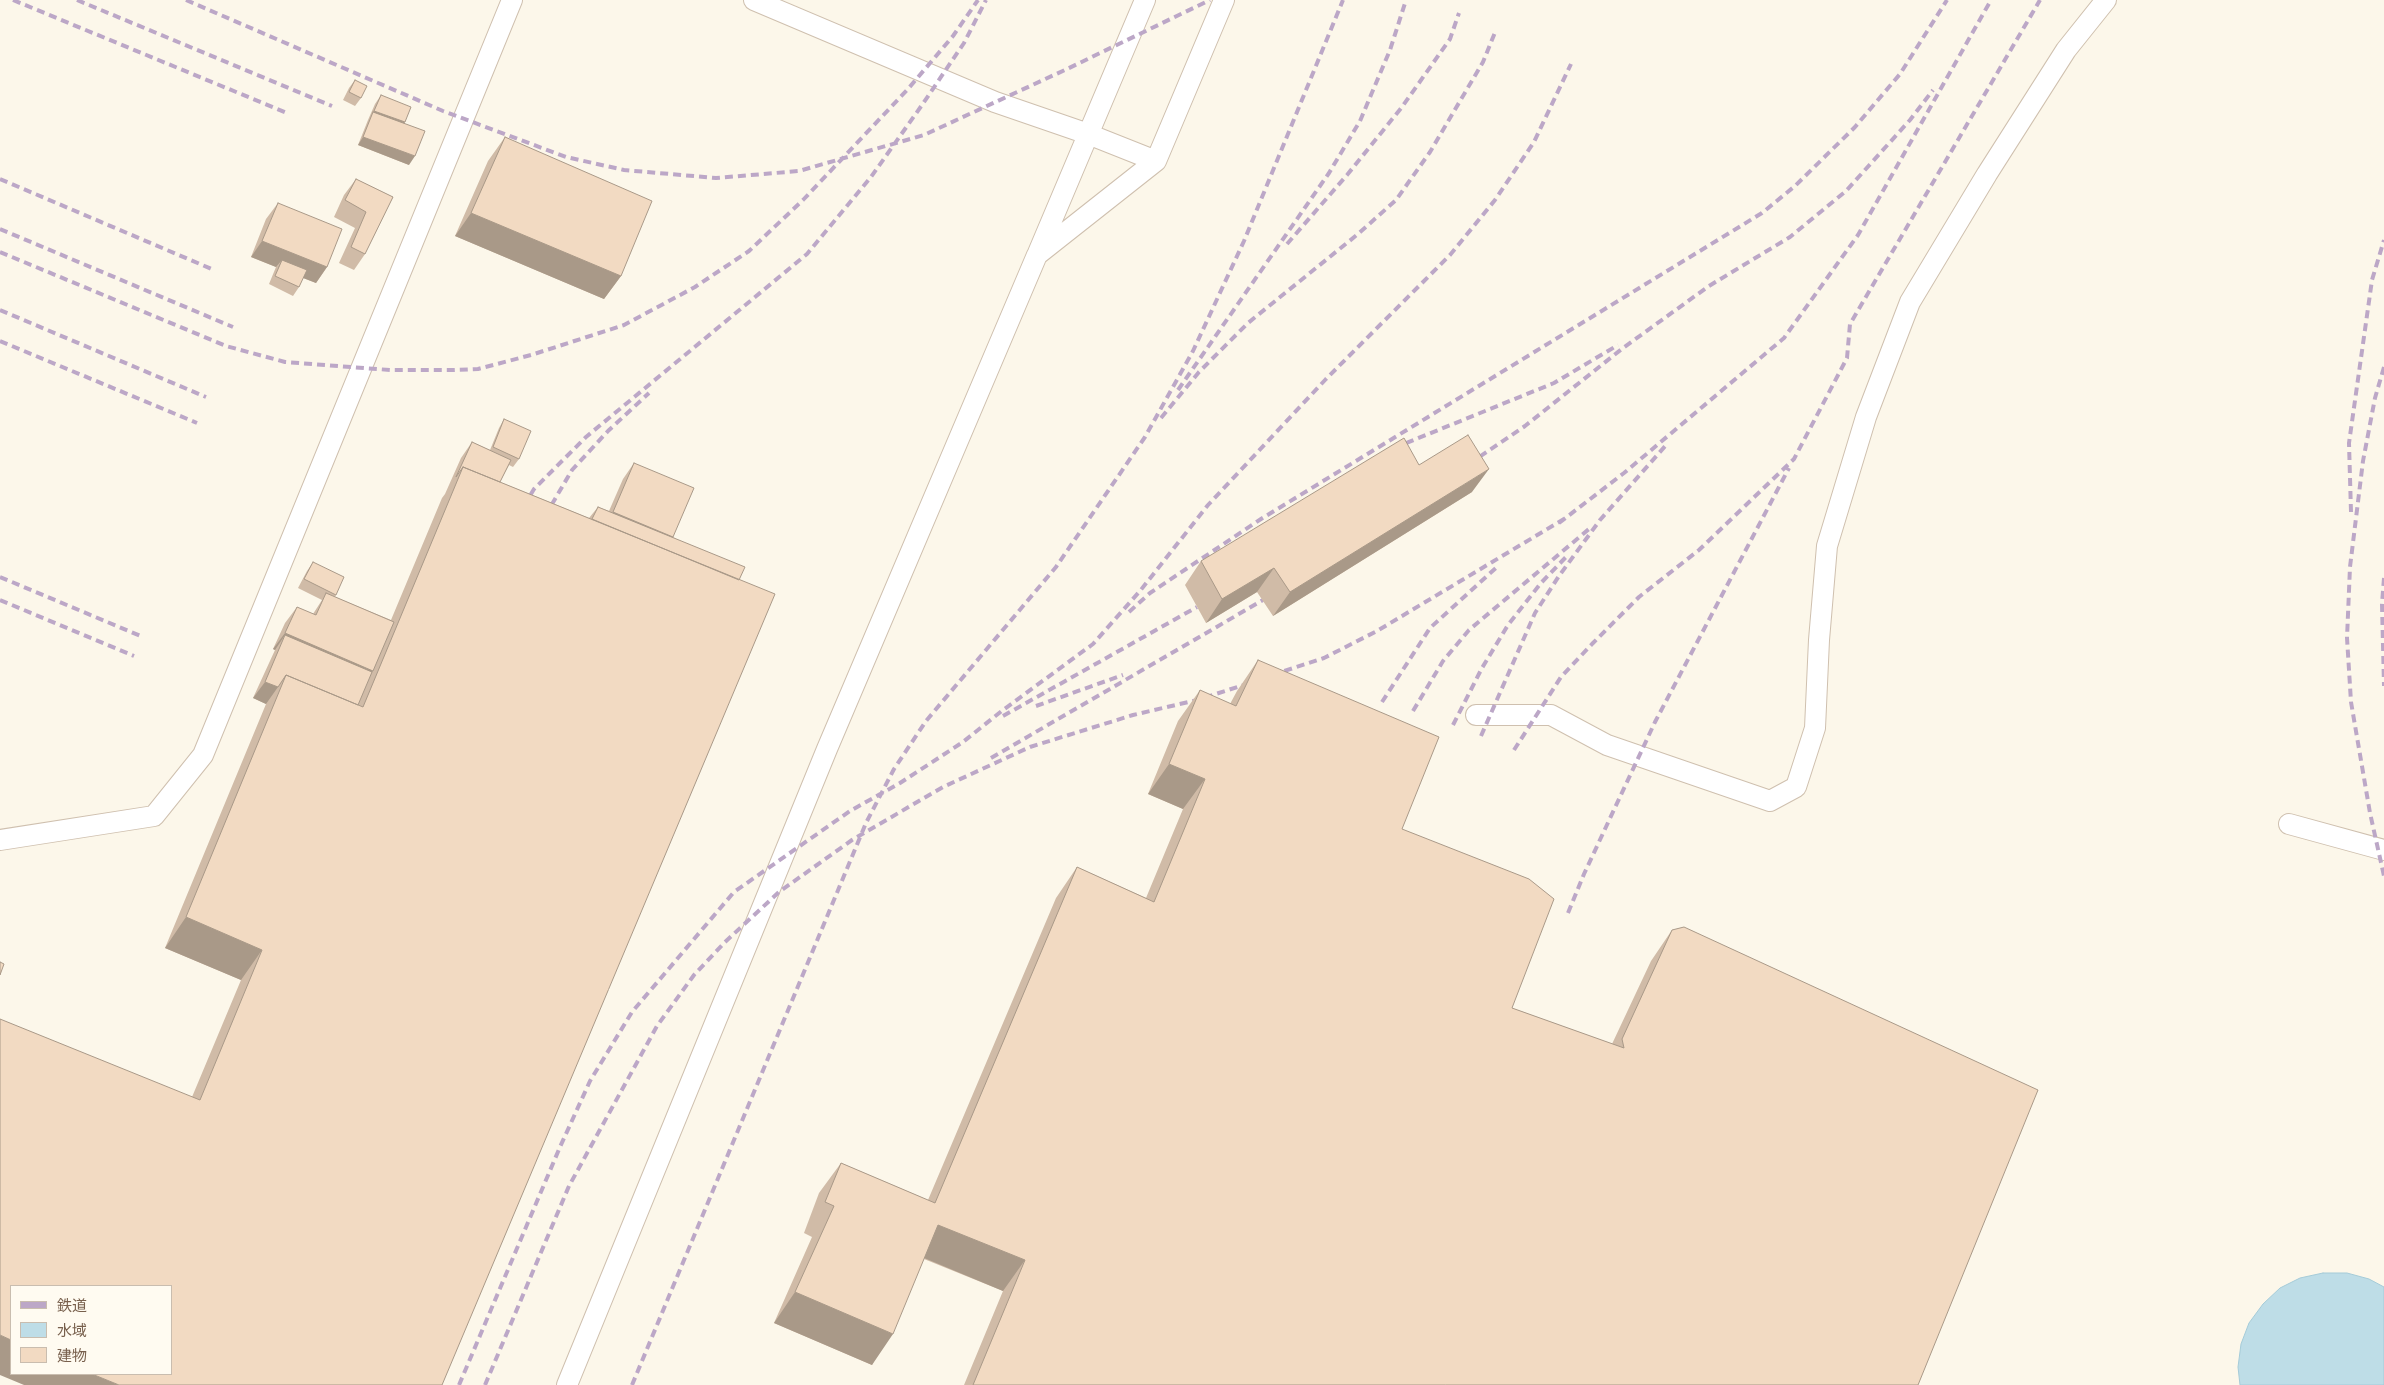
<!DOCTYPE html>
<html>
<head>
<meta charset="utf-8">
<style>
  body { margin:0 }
  #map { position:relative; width:2384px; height:1385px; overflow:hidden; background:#fcf7ea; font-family:Montserrat,"Noto Sans JP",sans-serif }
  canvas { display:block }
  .legend { position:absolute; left:10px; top:1285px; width:162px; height:90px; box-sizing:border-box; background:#fffbf1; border:1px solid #c9bdaf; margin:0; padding:6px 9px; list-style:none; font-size:15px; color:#78604d }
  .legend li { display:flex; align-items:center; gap:10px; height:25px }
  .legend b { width:25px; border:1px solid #c9bdaf }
</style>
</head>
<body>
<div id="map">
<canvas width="2384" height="1385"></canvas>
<ul class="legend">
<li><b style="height:6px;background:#bca7c7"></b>鉄道</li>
<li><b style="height:14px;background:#bedde7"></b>水域</li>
<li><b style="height:14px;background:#f2dac2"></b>建物</li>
</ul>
</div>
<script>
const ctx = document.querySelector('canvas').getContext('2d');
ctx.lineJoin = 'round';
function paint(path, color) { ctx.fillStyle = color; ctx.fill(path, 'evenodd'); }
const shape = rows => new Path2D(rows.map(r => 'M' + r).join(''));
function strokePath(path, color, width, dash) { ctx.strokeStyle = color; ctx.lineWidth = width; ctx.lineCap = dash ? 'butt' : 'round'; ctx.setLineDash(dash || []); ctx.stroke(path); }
const water = shape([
  [2323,1273,2347,1273,2369,1279,2384,1287,2384,1385,2240,1385,2238,1367,2241,1344,2249,1323,2263,1304,2280,1288,2300,1278,2323,1273]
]);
const service = shape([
  [754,0,995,102,1088,134,1156,161],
  [1038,253,1145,0],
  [1476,715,1551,715,1607,745,1770,801,1796,787,1815,728,1819,640,1827,546,1866,417,1910,302,1987,174,2066,50,2106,0],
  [2289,824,2384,850],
  [0,840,154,816,203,755,512,0],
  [567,1385,827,749,1037,255,1156,161,1224,0]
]);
const rail = shape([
  [13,0,287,113],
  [77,0,332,106],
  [186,0,443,111,566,157,624,170,716,178,799,171,924,135,1067,69,1210,0],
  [0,179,214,270],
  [0,229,233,327],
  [1287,244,1347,175,1402,107,1450,39,1459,13],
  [0,252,226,346,285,362,390,370,454,370,478,369,531,355,624,325,695,287,749,251,803,200,908,89,953,36,978,0],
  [0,310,206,397],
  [0,341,197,423],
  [2384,367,2375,398,2363,461,2350,567,2347,638,2351,702,2370,813,2384,876],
  [1178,390,1329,173,1360,121,1390,50,1406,0],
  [1161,418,1199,372,1248,323,1358,234,1396,200,1430,152,1483,62,1496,30],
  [1394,448,1554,383,1618,345],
  [1469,464,1525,426,1623,348,1709,286,1790,237,1846,191,1910,120,1933,90],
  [524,506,534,489,586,437,807,254,871,177,922,105,964,43,986,0],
  [2351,512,2349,443,2372,280,2384,240],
  [545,516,572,470,608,431,649,393],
  [1559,523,1624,473,1784,338,1858,235,1991,0],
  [0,577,143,637],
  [2384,578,2382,604,2384,686],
  [0,600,134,656],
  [1129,612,1150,593,1261,519,1762,213,1795,186,1855,127,1900,74,1947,0],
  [1272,675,1324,658,1377,631,1564,519],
  [1382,702,1430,628,1498,566],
  [1036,706,1123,675],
  [1413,711,1443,661,1469,630,1589,529],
  [1003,716,1197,607],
  [1453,725,1482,668,1508,625,1541,583,1566,557],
  [1481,736,1535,613,1559,576,1600,520,1667,444],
  [1514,750,1561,677,1592,644,1639,597,1699,550,1794,459,1847,358,1850,324,2040,0],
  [991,758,1263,600],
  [1568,913,1584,874,1655,722,1789,468],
  [459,1385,560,1147,590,1081,632,1012,734,892,850,811,900,783,963,742,1003,710,1093,644,1140,591,1208,505,1326,379,1450,255,1495,200,1534,142,1571,64],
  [485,1385,569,1186,657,1026,694,975,725,942,779,892,852,840,943,787,1030,747,1133,715,1197,700,1253,682],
  [632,1385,866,823,894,769,926,721,1056,567,1145,437,1193,351,1244,241,1343,0]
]);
const wall = shape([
  [355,80,361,98,355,106,343,100,349,88],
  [381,95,405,122,404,123,409,165,358,145,368,120,375,104],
  [505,137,621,276,604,299,455,236,488,161],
  [356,179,393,197,365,254,354,270,339,263,355,228,334,217,344,195],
  [278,203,327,267,316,283,303,278,299,287,293,296,269,284,276,267,251,257,266,219],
  [504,419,519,459,513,467,509,465,500,482,589,518,598,507,609,511,623,479,634,463,673,537,739,580,442,1385,192,1097,241,980,165,948,266,704,253,698,275,650,273,649,285,623,297,607,313,614,322,600,298,588,307,571,313,562,336,595,335,597,391,620,442,498,445,494,461,458,472,442,490,450,499,428],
  [1419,465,1472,492,1273,616,1257,592,1206,623,1185,585,1201,561],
  [1258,660,1402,829,1512,1008,1612,1044,1651,961,1672,930,1918,1385,964,1385,1003,1291,924,1259,872,1365,774,1323,812,1237,804,1233,819,1193,841,1163,928,1200,1056,898,1077,867,1146,898,1183,809,1148,794,1178,721,1200,690,1230,704,1237,691]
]);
const shadedWall = shape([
  [374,111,405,122,399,130,373,112],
  [363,137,415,156,409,165,358,145],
  [471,213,621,276,604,299,455,236],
  [262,241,327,267,316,283,278,268,282,260,276,267,251,257],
  [1489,469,1472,492,1273,616,1290,592],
  [613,512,673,537,662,553,602,528],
  [1274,568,1257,592,1206,623,1222,599],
  [285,633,373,671,361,687,285,635,275,650,273,649],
  [265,682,278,687,266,704,253,698],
  [1169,764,1205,779,1183,809,1148,794],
  [186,917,262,950,241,980,165,948],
  [938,1225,1025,1260,1003,1291,917,1255],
  [795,1292,893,1334,872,1365,774,1323],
  [0,1335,11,1340,11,1374,92,1374,119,1385,24,1385,0,1375]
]);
const building = shape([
  [355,80,367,86,361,98,349,92,355,80],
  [381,95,411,107,405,122,374,111,381,95],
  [373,112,425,131,415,156,363,137,373,112],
  [505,137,652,201,621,276,471,213,505,137],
  [356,179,393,197,365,254,351,247,366,212,345,200,356,179],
  [278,203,342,229,327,267,262,241,278,203],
  [282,260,307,270,299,287,275,276,282,260],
  [504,419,531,431,519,459,493,447,504,419],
  [1468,435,1489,469,1290,592,1274,568,1222,599,1201,561,1404,438,1419,465,1468,435],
  [472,442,511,460,500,482,463,467,456,477,472,442],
  [634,463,694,488,673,537,613,512,634,463],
  [463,467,775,594,442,1385,119,1385,92,1374,171,1374,171,1286,11,1286,11,1340,0,1335,0,1019,200,1100,262,950,186,917,286,675,363,707,463,467],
  [598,507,745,567,739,580,592,519,598,507],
  [313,562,344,577,336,595,304,579,313,562],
  [326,593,394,622,373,671,285,633,297,607,316,615,326,593],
  [285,635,372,672,358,705,286,675,278,687,265,682,285,635],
  [1258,660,1439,737,1402,829,1529,879,1554,899,1512,1008,1624,1048,1622,1039,1672,930,1684,927,2038,1090,1918,1385,973,1385,1025,1260,938,1225,893,1334,795,1292,834,1206,825,1202,841,1163,935,1203,1077,867,1154,902,1205,779,1169,764,1200,690,1236,706,1258,660],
  [0,962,4,964,0,975,0,962]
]);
paint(water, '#bedde7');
strokePath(water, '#a5cbd8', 1);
strokePath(service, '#cfc0af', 22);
strokePath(service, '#fff', 20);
strokePath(rail, '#bca7c7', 4, [8, 5]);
paint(wall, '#d0bba7');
paint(shadedWall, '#a99988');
paint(building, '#f2dac2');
strokePath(building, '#a99988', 1);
</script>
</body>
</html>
